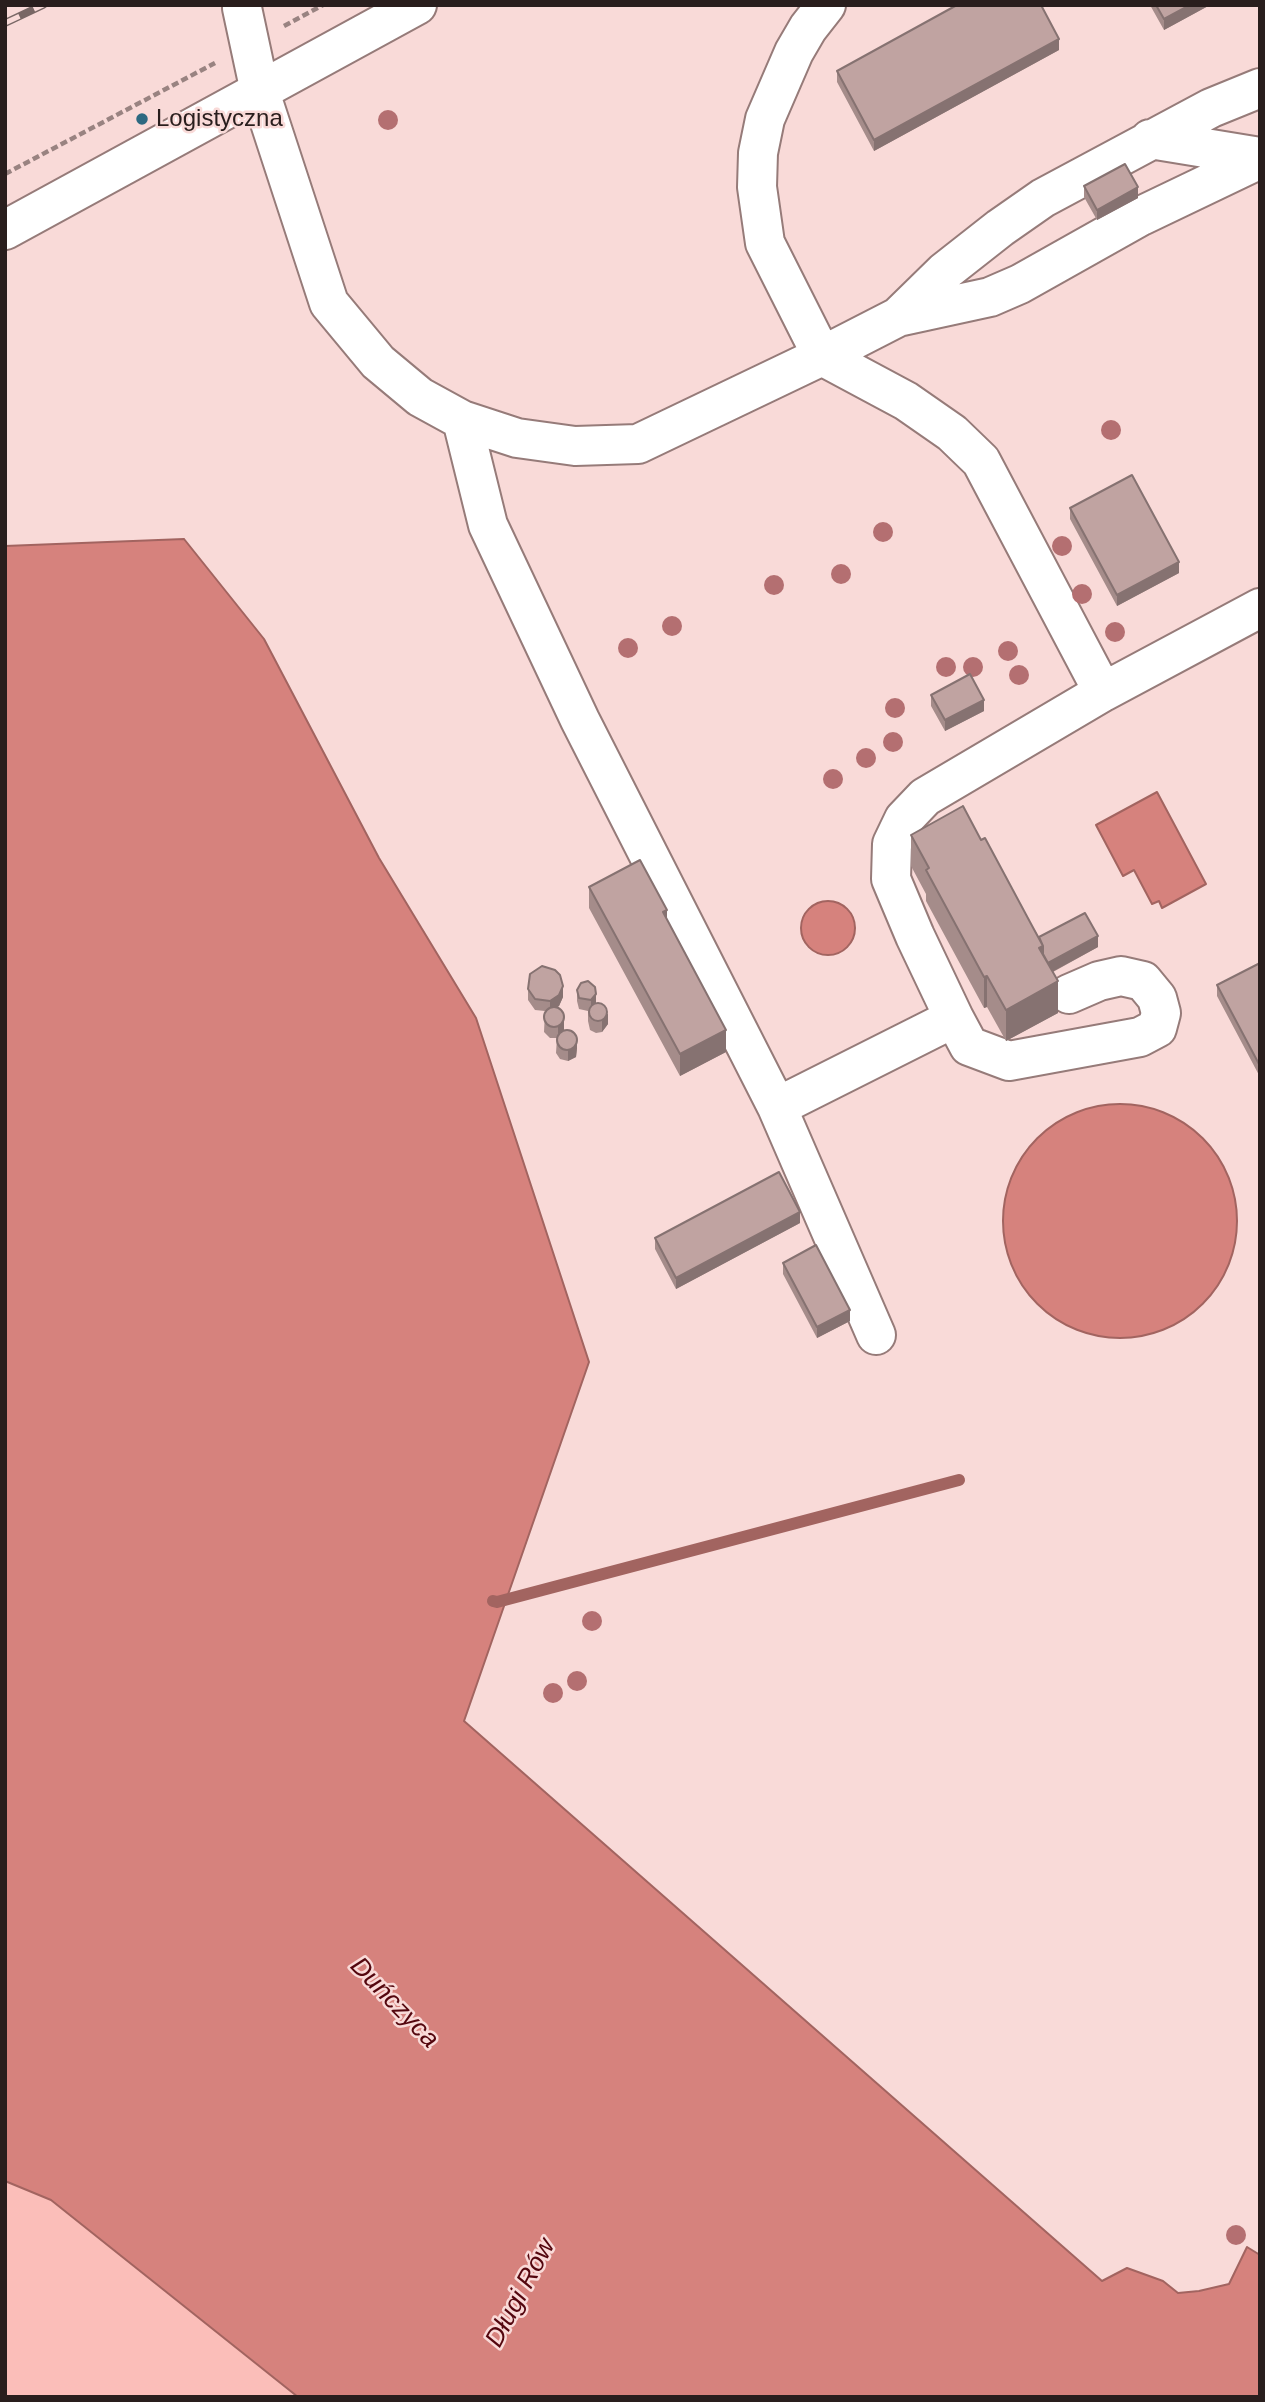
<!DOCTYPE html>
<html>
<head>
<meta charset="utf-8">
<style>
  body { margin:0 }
  #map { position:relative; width:1265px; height:2402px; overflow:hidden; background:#f9dad8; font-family:Helvetica,sans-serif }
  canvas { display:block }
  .frame { position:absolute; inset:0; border:7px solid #291e1d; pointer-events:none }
</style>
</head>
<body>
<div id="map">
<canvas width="1265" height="2402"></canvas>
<div class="frame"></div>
</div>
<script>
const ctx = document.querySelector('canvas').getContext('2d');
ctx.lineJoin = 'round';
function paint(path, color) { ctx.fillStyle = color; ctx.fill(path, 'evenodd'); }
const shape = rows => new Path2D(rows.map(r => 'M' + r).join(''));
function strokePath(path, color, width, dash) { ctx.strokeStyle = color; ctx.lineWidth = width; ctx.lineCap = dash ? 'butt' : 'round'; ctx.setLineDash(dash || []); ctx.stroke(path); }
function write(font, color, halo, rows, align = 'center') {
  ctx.font = font + ' Helvetica,sans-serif'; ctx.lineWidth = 5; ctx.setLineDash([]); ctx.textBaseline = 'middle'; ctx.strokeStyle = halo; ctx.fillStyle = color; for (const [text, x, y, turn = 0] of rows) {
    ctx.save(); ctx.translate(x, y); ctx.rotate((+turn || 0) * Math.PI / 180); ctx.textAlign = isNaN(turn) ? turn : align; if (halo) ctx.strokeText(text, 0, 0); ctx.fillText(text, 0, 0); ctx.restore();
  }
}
const green = shape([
  [5,2181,51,2200,298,2397,5,2397]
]);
const water = shape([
  [184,539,264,639,379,858,476,1018,589,1362,464,1721,1102,2281,1127,2268,1163,2281,1178,2293,1199,2291,1229,2284,1247,2247,1260,2255,1260,2397,298,2397,51,2200,5,2181,5,546,184,539],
  [1157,792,1206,884,1162,908,1159,901,1152,904,1134,870,1123,876,1096,825,1157,792],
  '801 928a27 27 0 1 1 54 0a27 27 0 1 1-54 0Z',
  '1003 1221a117 117 0 1 1 234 0a117 117 0 1 1-234 0Z'
]);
const stream = shape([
  [493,1601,497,1602,959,1480]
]);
const path = shape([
  [284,26,323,5],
  [5,174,215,63]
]);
const minor = shape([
  [826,5,808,28,794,52,765,119,758,153,757,187,765,243,822,356,898,317,944,272,1000,228,1043,198,1211,108,1260,88],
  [242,8,260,92,329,303,378,362,420,397,462,420,517,438,575,446,638,444,822,356,906,401,952,433,981,461,1103,692,925,797,904,819,892,844,891,879,915,936,954,1018,777,1107,580,720,488,525,462,420],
  [1150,139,1260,157],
  [5,230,417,5],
  [898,317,990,297,1020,284,1141,216,1260,159],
  [1103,692,1260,608],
  [954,1018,969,1046,1009,1061,1140,1037,1157,1028,1161,1013,1157,998,1143,981,1121,976,1099,981,1069,994],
  [777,1107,876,1335]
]);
const rail = shape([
  [5,23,43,5]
]);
const trees = [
  [388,120],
  [1111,430],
  [883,532],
  [1062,546],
  [841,574],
  [774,585],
  [1082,594],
  [672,626],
  [1115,632],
  [628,648],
  [1008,651],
  [946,667],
  [973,667],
  [1019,675],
  [895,708],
  [893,742],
  [866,758],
  [833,779],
  [592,1621],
  [577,1681],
  [553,1693],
  [1236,2235]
];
const wall = shape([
  [1150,5,1210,5,1164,30],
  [1059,50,874,151,837,82,837,71],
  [1084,186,1138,198,1097,220,1084,197],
  [1070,508,1179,573,1117,606,1070,519],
  [931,695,984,711,945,731,931,706],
  [911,835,981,840,1039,937,1098,947,1053,972,1058,1013,1006,1041,987,1007,984,1008,926,901,926,894,911,866],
  [589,887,667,921,726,1052,680,1076,589,908],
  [1260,963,1260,1077,1217,996,1217,985],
  [528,989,563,997,559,1006,557,1007,564,1030,577,1048,576,1057,568,1061,560,1059,556,1053,557,1038,550,1038,544,1032,545,1011,535,1010,528,1000],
  [577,990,596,1003,608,1024,602,1032,596,1033,590,1030,588,1021,588,1011,579,1009,577,1001],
  [800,1223,676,1289,655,1249,655,1238],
  [783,1263,850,1321,817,1338,783,1274]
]);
const shadedWall = shape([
  [1190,5,1210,5,1164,30,1164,19],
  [1059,39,1059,50,874,151,874,140],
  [1138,187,1138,198,1097,220,1097,210],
  [1179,562,1179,573,1117,606,1117,595],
  [984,700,984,711,945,731,945,720],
  [667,910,667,932,663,912],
  [1098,936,1098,947,1039,979,1039,948,1043,946],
  [987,976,987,1007,984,1008,984,977],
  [1058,981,1058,1013,1006,1041,1006,1010],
  [563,986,563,997,559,1006,550,1012,550,1001],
  [596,994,596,1005,591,1011,591,1000],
  [564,1013,564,1033,558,1038,558,1027],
  [608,1013,608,1024,602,1032,602,1021],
  [726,1030,726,1052,680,1076,680,1054],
  [577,1037,577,1048,576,1057,568,1061,568,1050],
  [800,1212,800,1223,676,1289,676,1278],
  [850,1310,850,1321,817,1338,817,1327]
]);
const building = shape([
  [957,5,1041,5,1059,39,874,140,837,71,957,5],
  [1156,5,1190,5,1164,19,1156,5],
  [1125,164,1138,187,1097,210,1084,186,1125,164],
  [1132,475,1179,562,1117,595,1070,508,1132,475],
  [970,674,984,700,945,720,931,695,970,674],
  [963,806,981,840,985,838,1030,922,1043,946,1039,948,1058,981,1006,1010,987,976,984,977,926,870,929,868,911,835,963,806],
  [640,860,667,910,663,912,726,1030,680,1054,589,887,640,860],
  [1085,913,1098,936,1048,963,1043,954,1043,946,1039,937,1085,913],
  [1260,963,1260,1066,1217,985,1260,963],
  [542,966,555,970,560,975,563,986,559,995,550,1001,535,999,528,989,530,974,542,966],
  [588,981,595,987,596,994,591,1000,579,998,577,990,581,983,588,981],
  '589 1012a9 9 0 1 1 18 0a9 9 0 1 1-18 0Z',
  '544 1017a10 10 0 1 1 20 0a10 10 0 1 1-20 0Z',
  '557 1040a10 10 0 1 1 20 0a10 10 0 1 1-20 0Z',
  [779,1172,800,1212,676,1278,655,1238,779,1172],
  [816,1245,850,1310,817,1327,783,1263,816,1245]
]);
const markers = [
  [142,119,7,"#2d6981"]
];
const poiNames = [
  ["Logistyczna",156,119]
];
const waterNames = [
  ["Duńczyca",394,2003,46],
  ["Długi Rów",521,2293,-62]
];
paint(green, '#fbbeb9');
paint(water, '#d6827d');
strokePath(water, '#a26460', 2);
strokePath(stream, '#a26460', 12);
strokePath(minor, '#967b79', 42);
strokePath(path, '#998381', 4.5, [7, 3.5]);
strokePath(minor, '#fff', 38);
strokePath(rail, '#796765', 8);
strokePath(rail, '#f9dad8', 5, [16]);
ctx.fillStyle = '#b46f71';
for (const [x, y] of trees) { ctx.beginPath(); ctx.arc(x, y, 10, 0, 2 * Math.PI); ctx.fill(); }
paint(wall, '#a58c8a');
paint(shadedWall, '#867271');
paint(building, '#c0a3a1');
strokePath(building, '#867271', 2);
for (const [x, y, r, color] of markers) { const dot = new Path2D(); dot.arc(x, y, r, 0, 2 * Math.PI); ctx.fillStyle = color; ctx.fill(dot); strokePath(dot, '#f9dad8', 2.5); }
write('24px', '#291e1d', '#f9dad8', poiNames, 'left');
write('italic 26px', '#54060e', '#f9dad8', waterNames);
</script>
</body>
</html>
